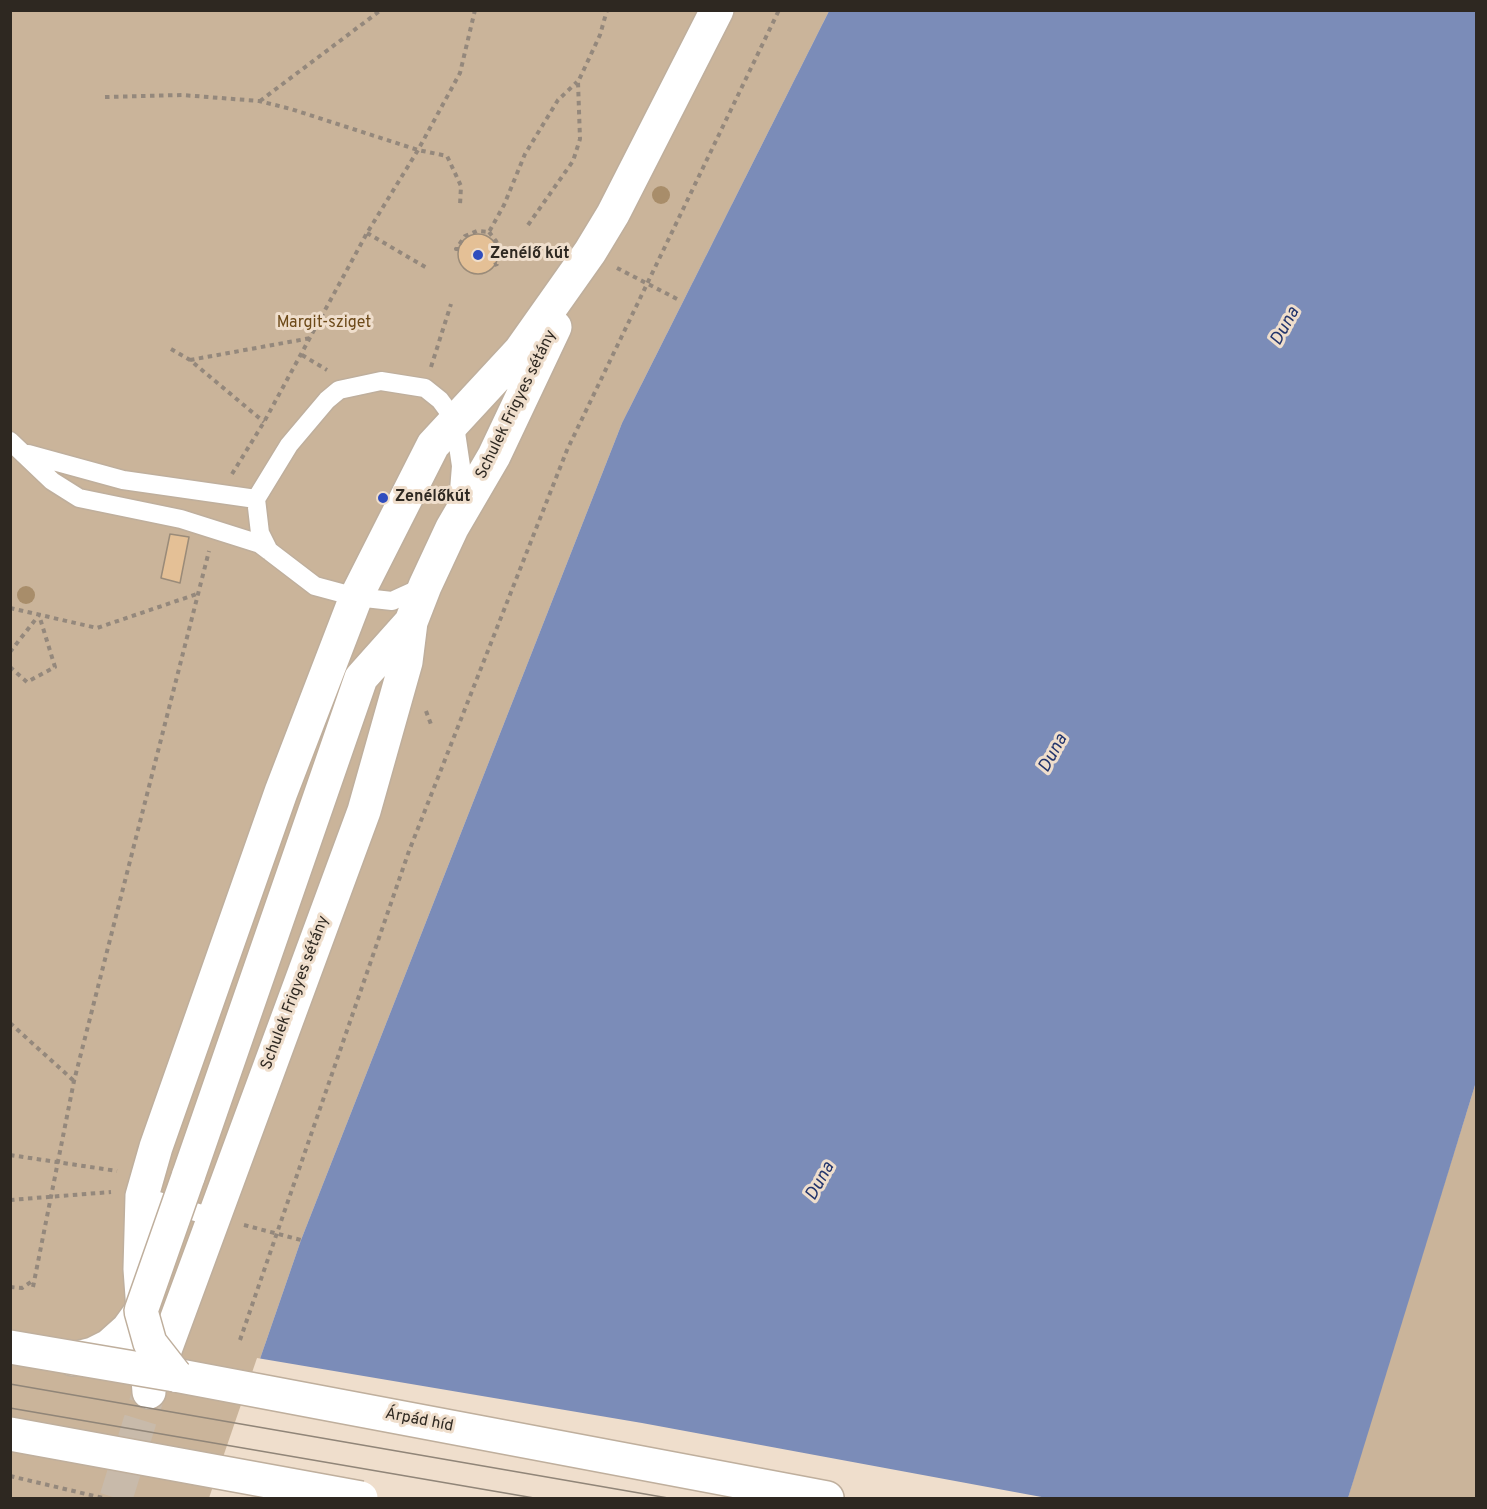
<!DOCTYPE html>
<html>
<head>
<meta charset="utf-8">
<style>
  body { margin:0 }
  #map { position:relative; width:1487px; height:1509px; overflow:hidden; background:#efdecc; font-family:Overpass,sans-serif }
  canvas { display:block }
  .frame { position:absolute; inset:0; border:12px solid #2e2821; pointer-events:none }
</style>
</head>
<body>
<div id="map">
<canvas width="1487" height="1509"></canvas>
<div class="frame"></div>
</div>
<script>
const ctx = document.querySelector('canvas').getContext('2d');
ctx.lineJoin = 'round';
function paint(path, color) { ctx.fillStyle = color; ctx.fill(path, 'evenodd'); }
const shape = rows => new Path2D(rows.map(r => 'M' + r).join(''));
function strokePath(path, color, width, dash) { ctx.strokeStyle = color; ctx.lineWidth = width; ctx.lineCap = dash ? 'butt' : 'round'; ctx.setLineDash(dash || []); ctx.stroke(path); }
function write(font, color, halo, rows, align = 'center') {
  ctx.font = font + ' Overpass,sans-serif'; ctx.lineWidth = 6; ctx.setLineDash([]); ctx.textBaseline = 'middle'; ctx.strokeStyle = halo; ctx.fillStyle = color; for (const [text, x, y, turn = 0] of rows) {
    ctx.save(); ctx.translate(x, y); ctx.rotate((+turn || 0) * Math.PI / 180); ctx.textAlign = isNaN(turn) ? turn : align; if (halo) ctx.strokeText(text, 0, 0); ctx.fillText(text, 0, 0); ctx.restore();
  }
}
const green = shape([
  [11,11,829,11,622,423,301,1240,212,1498,11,1498],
  [1476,1082,1476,1498,1348,1498,1372,1415]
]);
const water = shape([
  [829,11,1476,11,1476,1082,1348,1498,212,1498,301,1240,622,423]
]);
const pier = shape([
  [257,1358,642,1423,1047,1498,209,1498]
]);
const building = shape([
  '458 254a20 20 0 1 1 40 0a20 20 0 1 1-40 0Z',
  [170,534,189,537,180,583,161,578,170,534]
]);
const primaryTunnel = shape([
  [116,1498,149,1392]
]);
const path = shape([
  [105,97,182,95,259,101,291,109,418,150,447,156,461,186,460,205],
  [260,101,381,10],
  [528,225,573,161,580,139,578,82,600,35,607,10],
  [489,232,496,241,501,252,497,264,494,265],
  [367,233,427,268],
  [459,249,456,249,465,236,477,231,489,232,504,205,525,154,558,100,577,82],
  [617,268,679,300],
  [171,349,190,360,264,422],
  [302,355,327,370],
  [190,360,311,338],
  [431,367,451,304],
  [232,474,264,422,367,233,418,150,460,73,475,10],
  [10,608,97,628,200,593],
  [10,652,39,615],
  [10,667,27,682,55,667,39,615],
  [426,711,432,727],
  [10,1023,74,1081],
  [10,1155,117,1171],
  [10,1200,111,1192],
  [244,1225,301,1240],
  [10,1287,22,1288,34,1280],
  [33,1287,74,1081,209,551],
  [240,1340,409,851,567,450,779,10],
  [10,1476,103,1498]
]);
const lane = shape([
  [10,441,52,481,79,498,181,519,260,544,315,586,356,597,392,601,425,586],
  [28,454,123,480,256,499],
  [269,551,260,533,256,499,289,445,327,400,339,390,381,381,425,388,440,400,454,419,461,466,458,503],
  [142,1196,212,1217]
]);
const street = shape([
  [188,1177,361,678,411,622],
  [73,1359,93,1354,109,1346,128,1329,141,1311],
  [154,1380,364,811,406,662,411,622,425,586,452,528,494,456,555,327],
  [149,1392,140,1269,142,1196,156,1147,281,792,356,597,433,445,520,351,590,252,613,214,717,10]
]);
const primary = shape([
  [175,1375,827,1498]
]);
const tram = shape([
  [10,1384,668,1498],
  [10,1408,534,1498]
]);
const streetBridge = shape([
  [175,1375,150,1343,141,1311,188,1177]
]);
const primaryBridge = shape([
  [10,1347,175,1375],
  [10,1434,361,1498]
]);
const trees = [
  [661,195],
  [26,595]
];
const markers = [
  [478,255,6,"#2f4dbe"],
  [383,498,6,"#2f4dbe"]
];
const poiNames = [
  ["Zenélő kút",490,255],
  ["Zenélőkút",395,498]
];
const parkNames = [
  ["Margit-sziget",324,324]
];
const streetNames = [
  ["Schulek Frigyes sétány",517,405,-64],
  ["Schulek Frigyes sétány",296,993,-69],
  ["Árpád híd",419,1421,11]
];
const waterNames = [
  ["Duna",1286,327,-61],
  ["Duna",1054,754,-61],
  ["Duna",821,1182,-61]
];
paint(green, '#cab49a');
paint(water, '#7b8cb8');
paint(pier, '#efdecc');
paint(building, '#e4c096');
strokePath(building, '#9a8b79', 1.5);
strokePath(primaryTunnel, '#c8baaa', 33, [33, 16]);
strokePath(lane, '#bfaf9d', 21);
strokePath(street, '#bfaf9d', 36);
strokePath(primary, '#bfaf9d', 36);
strokePath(path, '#94887c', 4, [4.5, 4.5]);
strokePath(lane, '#fff', 18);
strokePath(street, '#fff', 33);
strokePath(primary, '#fff', 33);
strokePath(tram, '#908578', 1.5);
strokePath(streetBridge, '#bfaf9d', 36, []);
strokePath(primaryBridge, '#bfaf9d', 36, []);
strokePath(streetBridge, '#fff', 33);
strokePath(primaryBridge, '#fff', 33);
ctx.fillStyle = '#a88d6a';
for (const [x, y] of trees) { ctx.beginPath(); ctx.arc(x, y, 9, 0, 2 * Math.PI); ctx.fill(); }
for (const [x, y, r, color] of markers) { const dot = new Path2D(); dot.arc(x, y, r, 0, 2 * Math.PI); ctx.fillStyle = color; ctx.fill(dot); strokePath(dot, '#efdecc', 2); }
write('bold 16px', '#2e2821', '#efdecc', poiNames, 'left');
write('16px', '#6d4a19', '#efdecc', parkNames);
write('16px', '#2e2821', '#efdecc', streetNames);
write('italic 18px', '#23356c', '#efdecc', waterNames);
</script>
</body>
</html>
